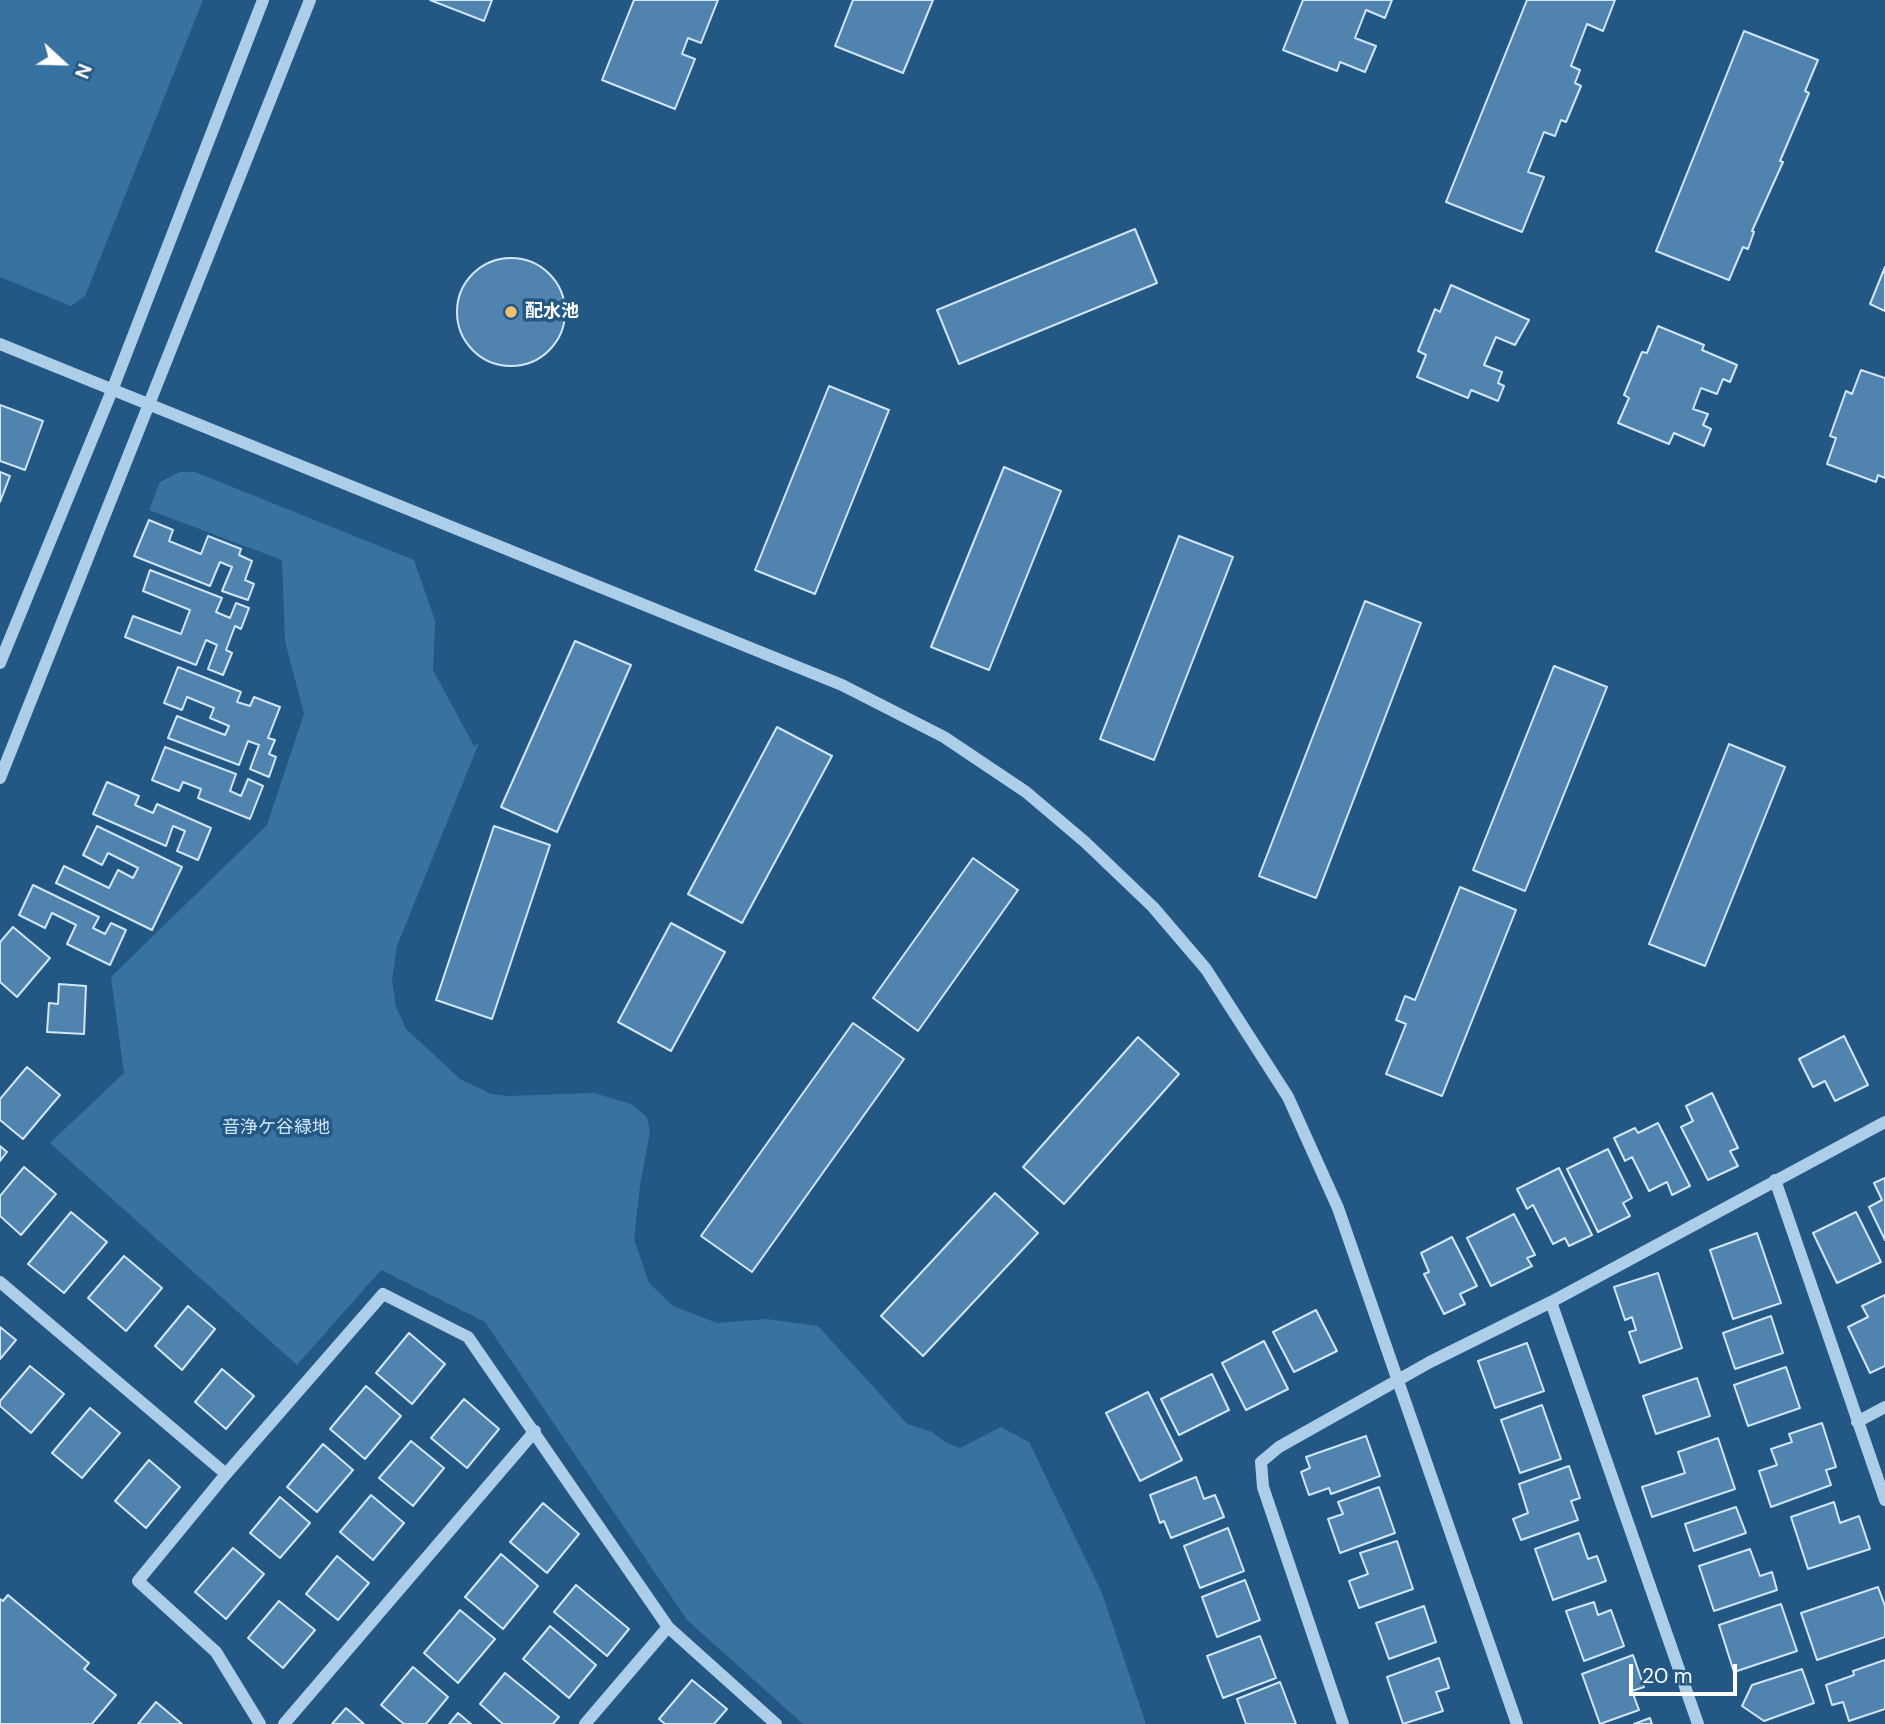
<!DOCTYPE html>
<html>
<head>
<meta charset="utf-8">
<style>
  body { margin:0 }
  #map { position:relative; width:1885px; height:1724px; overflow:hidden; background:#245884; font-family:"DM Sans",sans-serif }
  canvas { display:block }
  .north { position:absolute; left:28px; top:28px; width:70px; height:70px; -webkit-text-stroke:5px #245884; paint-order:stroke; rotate:112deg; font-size:19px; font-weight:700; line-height:28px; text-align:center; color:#fff }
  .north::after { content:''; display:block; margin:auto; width:24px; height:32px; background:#fff; clip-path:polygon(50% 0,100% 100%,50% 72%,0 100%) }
  .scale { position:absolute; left:1629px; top:1664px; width:108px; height:32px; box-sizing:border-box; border:4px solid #fff; border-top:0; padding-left:9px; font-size:21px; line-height:24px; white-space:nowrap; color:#fff; -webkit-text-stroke:5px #245884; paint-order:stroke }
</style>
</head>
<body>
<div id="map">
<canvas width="1885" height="1724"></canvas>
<div class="north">N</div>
<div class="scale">20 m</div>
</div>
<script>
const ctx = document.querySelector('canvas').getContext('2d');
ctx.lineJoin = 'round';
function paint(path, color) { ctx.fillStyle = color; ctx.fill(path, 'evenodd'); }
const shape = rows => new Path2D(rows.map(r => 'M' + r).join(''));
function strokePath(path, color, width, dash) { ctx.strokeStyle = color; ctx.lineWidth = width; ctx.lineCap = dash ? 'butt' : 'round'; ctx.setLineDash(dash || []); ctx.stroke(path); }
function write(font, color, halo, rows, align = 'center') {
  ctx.font = font + ' "DM Sans","Noto Sans JP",sans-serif'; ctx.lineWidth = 7; ctx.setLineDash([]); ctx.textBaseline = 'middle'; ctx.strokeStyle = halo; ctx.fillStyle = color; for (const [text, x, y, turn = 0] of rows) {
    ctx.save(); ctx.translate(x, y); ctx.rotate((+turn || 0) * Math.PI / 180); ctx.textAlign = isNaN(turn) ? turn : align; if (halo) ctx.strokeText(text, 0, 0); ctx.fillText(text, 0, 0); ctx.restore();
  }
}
const green = shape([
  [0,0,203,0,85,296,71,306,0,277],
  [180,472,195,472,414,560,435,621,433,670,474,746,479,743,397,946,392,980,396,1007,406,1029,460,1079,491,1094,508,1096,594,1093,631,1104,647,1117,650,1132,640,1185,634,1239,649,1283,673,1306,717,1323,766,1319,818,1326,907,1424,932,1432,945,1442,960,1448,1001,1427,1029,1442,1102,1593,1146,1724,803,1724,687,1620,485,1322,381,1270,297,1365,50,1143,124,1073,111,977,267,825,304,714,285,641,282,560,149,510,160,482]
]);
const building = shape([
  [430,0,492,0,484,21,430,0],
  [634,0,718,0,701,43,688,38,682,54,695,59,675,109,602,80,634,0],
  [853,0,933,0,903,73,835,46,853,0],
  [1303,0,1392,0,1385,18,1366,10,1355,38,1376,46,1365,72,1340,62,1337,71,1283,50,1303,0],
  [1527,0,1615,0,1603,31,1587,24,1571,66,1580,70,1575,83,1581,86,1566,122,1561,120,1555,136,1544,132,1528,172,1544,177,1522,232,1446,202,1527,0],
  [1744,31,1818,60,1805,91,1809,93,1780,161,1783,162,1752,231,1754,232,1748,249,1743,247,1729,280,1656,251,1744,31],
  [1135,229,1157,283,959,364,937,310,1135,229],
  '457 312a54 54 0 1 1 108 0a54 54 0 1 1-108 0Z',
  [1885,267,1885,311,1870,304,1885,267],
  [1451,285,1529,320,1515,345,1496,337,1484,365,1502,372,1498,383,1504,386,1498,401,1471,390,1468,398,1417,377,1426,355,1418,351,1435,309,1440,312,1451,285],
  [1658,326,1704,345,1702,350,1737,365,1730,382,1723,379,1717,394,1701,388,1693,409,1708,414,1703,425,1711,429,1704,446,1674,433,1669,444,1618,423,1629,398,1624,395,1642,352,1647,353,1658,326],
  [1861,370,1885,378,1885,478,1878,475,1876,482,1827,464,1836,438,1830,436,1846,391,1852,394,1861,370],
  [829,386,889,410,815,594,755,570,829,386],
  [0,405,43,421,25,470,0,461,0,405],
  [1004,467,1061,491,989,670,931,647,1004,467],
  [0,472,10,476,0,502,0,472],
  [149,520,173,530,169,541,201,554,208,536,241,549,239,555,252,561,245,580,254,584,248,600,222,591,232,567,220,562,210,586,134,556,149,520],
  [1179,536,1233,557,1154,760,1100,739,1179,536],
  [150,570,222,598,216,612,230,618,236,603,249,608,241,629,235,626,226,650,232,653,223,675,208,669,217,645,206,640,196,665,125,637,133,616,181,634,190,610,143,591,150,570],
  [1365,601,1421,623,1316,898,1259,876,1365,601],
  [575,641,631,665,557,832,501,807,575,641],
  [1554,666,1607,687,1525,891,1473,870,1554,666],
  [178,667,241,692,237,702,250,706,254,697,280,707,268,738,275,740,269,754,276,757,269,777,250,769,259,745,248,741,239,765,168,738,177,716,225,735,229,726,210,718,214,708,187,697,182,710,164,703,178,667],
  [777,727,832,756,742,923,688,894,777,727],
  [1729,744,1785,767,1705,966,1649,944,1729,744],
  [165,747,236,774,230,791,241,796,248,779,263,786,250,819,198,798,201,789,183,782,179,791,152,780,165,747],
  [107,782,139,796,135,805,153,813,157,804,211,828,198,860,177,851,185,831,173,826,166,846,93,814,107,782],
  [97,826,182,867,152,930,56,883,64,866,109,888,118,870,133,878,138,868,108,853,102,865,83,855,97,826],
  [494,826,550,845,492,1019,436,1000,494,826],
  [973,858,1018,890,918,1031,873,998,973,858],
  [33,885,99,917,93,928,105,934,111,923,126,930,110,965,67,944,76,925,52,913,45,928,19,915,33,885],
  [1460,887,1516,910,1442,1096,1386,1074,1406,1024,1396,1020,1405,996,1415,1000,1460,887],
  [671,923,725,952,671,1051,618,1022,671,923],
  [13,927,50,958,17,997,0,982,0,942,13,927],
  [59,984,86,986,84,1034,47,1032,49,1003,58,1004,59,984],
  [853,1023,904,1059,752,1272,701,1236,853,1023],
  [1844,1036,1868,1085,1835,1101,1825,1081,1813,1087,1799,1059,1844,1036],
  [1138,1037,1179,1074,1064,1204,1023,1167,1138,1037],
  [27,1067,60,1095,23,1139,0,1120,0,1099,27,1067],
  [1712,1093,1738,1148,1730,1151,1738,1166,1708,1180,1681,1127,1693,1121,1686,1106,1712,1093],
  [1658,1123,1690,1186,1672,1195,1667,1182,1649,1191,1632,1157,1625,1161,1614,1138,1635,1128,1638,1133,1658,1123],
  [0,1146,7,1152,0,1161,0,1146],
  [1608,1149,1632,1198,1623,1203,1630,1216,1598,1232,1567,1169,1608,1149],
  [24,1167,56,1194,21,1235,0,1216,0,1196,24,1167],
  [1559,1168,1592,1235,1569,1246,1565,1238,1553,1244,1533,1205,1527,1209,1517,1189,1559,1168],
  [1885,1178,1885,1240,1869,1207,1882,1200,1874,1183,1885,1178],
  [995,1193,1038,1233,923,1356,881,1316,995,1193],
  [71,1212,107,1242,64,1293,28,1264,71,1212],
  [1856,1212,1881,1262,1837,1283,1813,1233,1856,1212],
  [1514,1214,1535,1255,1527,1258,1532,1266,1491,1286,1467,1238,1514,1214],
  [1757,1233,1781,1303,1733,1319,1710,1250,1757,1233],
  [1452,1237,1477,1286,1460,1294,1465,1304,1444,1314,1424,1274,1429,1272,1421,1253,1452,1237],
  [124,1256,162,1288,126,1331,88,1298,124,1256],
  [1658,1273,1682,1348,1640,1363,1629,1332,1636,1330,1632,1317,1625,1320,1614,1287,1658,1273],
  [1885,1295,1885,1366,1870,1373,1848,1327,1868,1317,1862,1306,1885,1295],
  [188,1306,215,1329,182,1370,155,1346,188,1306],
  [1316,1310,1337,1351,1294,1372,1273,1332,1316,1310],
  [1771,1316,1783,1353,1735,1369,1723,1333,1771,1316],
  [0,1327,16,1340,0,1359,0,1327],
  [409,1333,445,1364,412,1404,376,1373,409,1333],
  [1264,1341,1288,1389,1246,1410,1222,1363,1264,1341],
  [1527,1343,1544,1391,1495,1408,1478,1361,1527,1343],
  [30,1366,64,1394,31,1433,0,1406,0,1401,30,1366],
  [1786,1367,1800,1408,1748,1426,1734,1385,1786,1367],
  [222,1369,254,1396,226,1429,195,1402,222,1369],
  [1212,1374,1229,1410,1179,1435,1161,1399,1212,1374],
  [1697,1378,1710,1416,1656,1434,1643,1396,1697,1378],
  [366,1386,401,1416,365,1459,330,1429,366,1386],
  [1148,1392,1182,1460,1140,1481,1106,1413,1148,1392],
  [464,1399,499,1429,467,1468,431,1438,464,1399],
  [1542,1405,1561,1459,1520,1473,1501,1420,1542,1405],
  [90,1408,120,1433,82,1478,52,1453,90,1408],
  [1822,1423,1836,1467,1826,1470,1831,1485,1771,1507,1759,1471,1777,1465,1771,1449,1792,1442,1789,1434,1822,1423],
  [1366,1436,1380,1476,1331,1494,1329,1488,1309,1495,1301,1472,1310,1468,1306,1457,1366,1436],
  [1718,1438,1735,1489,1652,1517,1642,1487,1685,1473,1678,1452,1718,1438],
  [411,1441,444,1468,413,1506,379,1478,411,1441],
  [323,1444,353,1470,317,1512,287,1487,323,1444],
  [149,1460,180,1487,146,1528,115,1501,149,1460],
  [1569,1466,1580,1498,1571,1501,1578,1520,1521,1540,1513,1519,1528,1513,1519,1484,1569,1466],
  [1196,1477,1204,1499,1215,1495,1224,1517,1171,1538,1164,1521,1160,1523,1150,1495,1196,1477],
  [1379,1487,1395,1533,1340,1553,1328,1519,1343,1514,1338,1502,1379,1487],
  [371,1495,404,1523,373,1560,340,1532,371,1495],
  [280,1497,310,1523,280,1558,250,1533,280,1497],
  [1834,1502,1840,1523,1859,1516,1870,1549,1808,1569,1791,1517,1834,1502],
  [543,1503,579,1534,547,1573,510,1542,543,1503],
  [1736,1507,1746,1533,1694,1551,1685,1524,1736,1507],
  [1228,1528,1244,1571,1200,1588,1184,1546,1228,1528],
  [1579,1533,1588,1559,1597,1556,1606,1581,1553,1600,1535,1549,1579,1533],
  [1397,1541,1413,1589,1359,1608,1349,1581,1368,1574,1360,1553,1397,1541],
  [233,1548,264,1574,226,1619,195,1592,233,1548],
  [1750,1549,1760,1576,1772,1572,1777,1590,1714,1611,1699,1566,1750,1549],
  [501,1554,538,1586,503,1629,465,1597,501,1554],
  [337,1556,369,1583,338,1620,306,1594,337,1556],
  [1245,1580,1260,1620,1217,1637,1202,1597,1245,1580],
  [576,1585,629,1629,607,1656,554,1612,576,1585],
  [1878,1587,1885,1606,1885,1637,1817,1660,1801,1613,1878,1587],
  [8,1595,89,1663,84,1669,116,1695,92,1724,0,1724,0,1599,3,1601,8,1595],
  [279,1601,315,1630,283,1668,248,1638,279,1601],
  [1594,1602,1598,1615,1611,1610,1624,1646,1584,1661,1566,1611,1594,1602],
  [1781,1604,1797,1651,1734,1672,1719,1625,1781,1604],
  [1424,1606,1436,1642,1389,1659,1376,1623,1424,1606],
  [460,1610,495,1639,458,1683,424,1653,460,1610],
  [550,1626,596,1665,569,1698,523,1659,550,1626],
  [1260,1636,1276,1678,1223,1698,1207,1656,1260,1636],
  [1633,1655,1644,1687,1632,1691,1639,1710,1600,1724,1582,1674,1633,1655],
  [1439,1658,1449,1688,1436,1692,1443,1711,1403,1724,1387,1677,1439,1658],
  [1885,1660,1885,1709,1849,1721,1843,1702,1832,1705,1826,1685,1854,1675,1853,1671,1885,1660],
  [413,1667,448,1697,426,1724,404,1724,381,1705,413,1667],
  [1802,1669,1814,1703,1764,1721,1742,1706,1752,1685,1802,1669],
  [505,1673,559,1717,553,1724,503,1724,480,1704,505,1673],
  [692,1680,727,1709,714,1724,665,1724,659,1719,692,1680],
  [1280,1682,1296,1724,1246,1724,1237,1699,1280,1682],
  [156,1702,182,1724,138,1724,156,1702],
  [346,1708,364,1724,332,1724,346,1708],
  [458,1713,471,1724,449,1724,458,1713],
  [1650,1718,1652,1724,1634,1724,1650,1718]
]);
const minor = shape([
  [0,344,842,685,944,737,1026,792,1085,842,1153,907,1206,969,1288,1097,1338,1208,1517,1724],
  [0,663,113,388,263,0],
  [0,778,310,0],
  [1775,1180,1885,1500],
  [0,1282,226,1474,138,1581,216,1652,260,1724],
  [1551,1302,1698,1724],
  [1857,1422,1885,1407],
  [226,1474,383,1294,468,1337,668,1627,776,1724],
  [284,1724,535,1431],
  [585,1724,668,1627],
  [1343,1724,1263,1487,1261,1462,1279,1447,1430,1362,1551,1302,1885,1122]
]);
const markers = [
  [511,312,7,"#f3bf70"]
];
const poiNames = [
  ["配水池",525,312]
];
const parkNames = [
  ["音浄ケ谷緑地",276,1128]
];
paint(green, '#3872a1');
paint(building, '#5084ae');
strokePath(building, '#d1e6f6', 2);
strokePath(minor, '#adcee8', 12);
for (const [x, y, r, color] of markers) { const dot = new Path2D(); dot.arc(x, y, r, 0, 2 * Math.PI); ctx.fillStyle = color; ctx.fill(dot); strokePath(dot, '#245884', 2.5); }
write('bold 18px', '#fff', '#245884', poiNames, 'left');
write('18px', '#d1e6f6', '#245884', parkNames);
</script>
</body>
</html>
